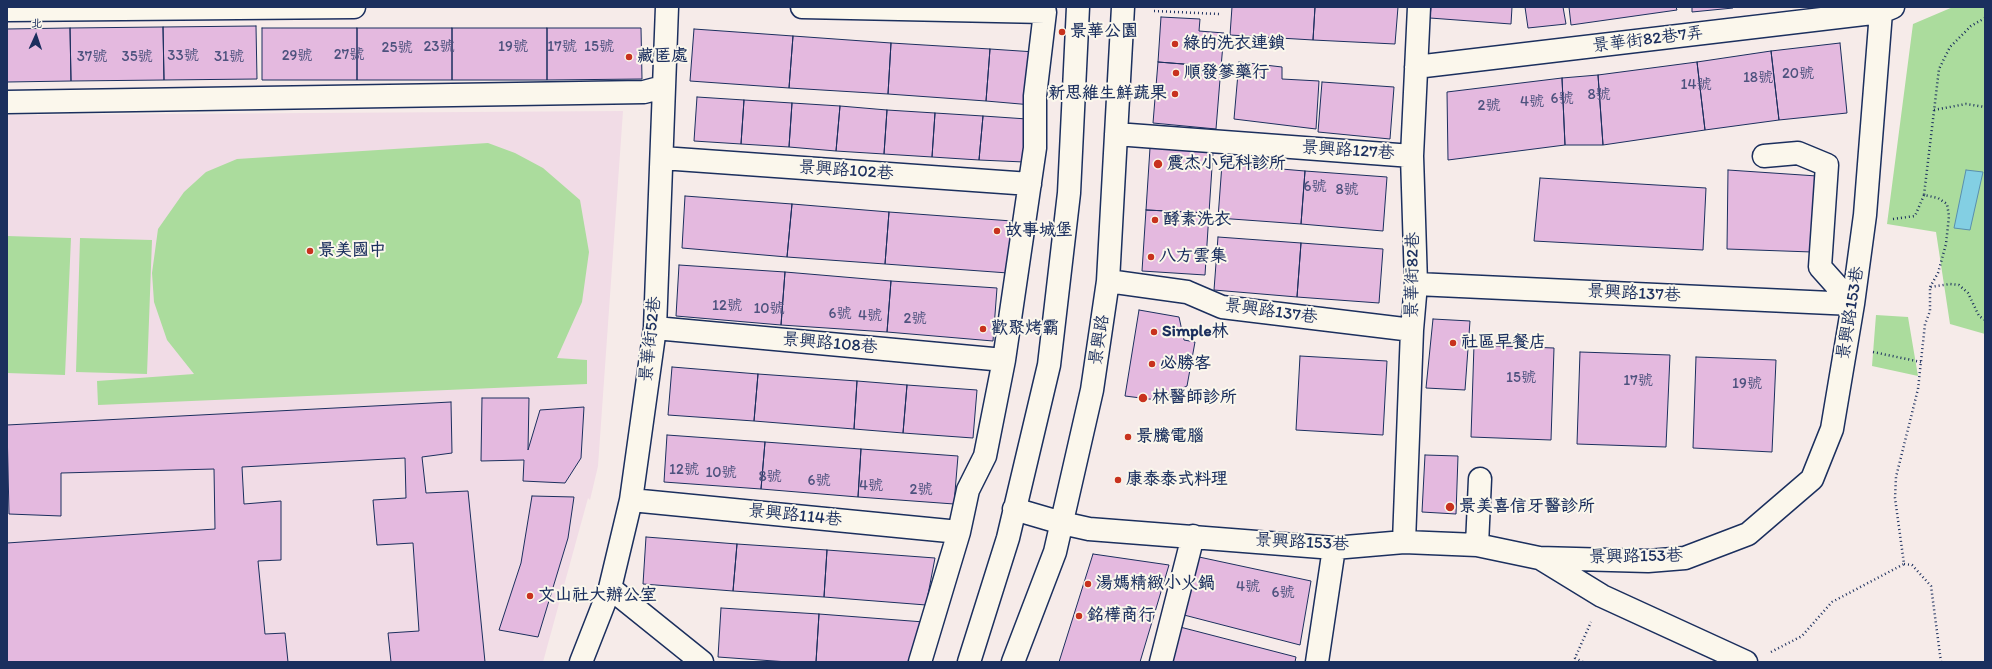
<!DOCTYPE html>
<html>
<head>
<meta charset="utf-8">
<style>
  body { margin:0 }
  #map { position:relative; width:1992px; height:669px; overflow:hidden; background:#f6ebe9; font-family:Itim,"LXGW WenKai TC",sans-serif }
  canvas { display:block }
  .frame { position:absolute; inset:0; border:8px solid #1b2f5e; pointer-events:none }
  .north { position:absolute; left:16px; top:16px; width:40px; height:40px; -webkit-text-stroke:3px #fbf7ec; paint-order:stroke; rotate:3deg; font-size:11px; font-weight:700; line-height:16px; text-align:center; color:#1b2f5e }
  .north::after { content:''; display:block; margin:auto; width:14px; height:18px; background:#1b2f5e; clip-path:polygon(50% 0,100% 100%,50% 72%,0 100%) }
</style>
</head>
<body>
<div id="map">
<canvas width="1992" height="669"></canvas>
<div class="frame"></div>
<div class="north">北</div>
</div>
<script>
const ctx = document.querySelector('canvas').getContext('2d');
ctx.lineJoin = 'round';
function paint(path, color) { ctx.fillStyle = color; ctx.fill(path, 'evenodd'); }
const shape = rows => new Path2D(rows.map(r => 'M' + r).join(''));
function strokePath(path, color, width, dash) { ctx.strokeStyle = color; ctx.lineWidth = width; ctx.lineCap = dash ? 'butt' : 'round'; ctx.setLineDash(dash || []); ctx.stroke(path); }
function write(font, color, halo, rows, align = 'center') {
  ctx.font = font + ' Itim,"LXGW WenKai TC",sans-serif'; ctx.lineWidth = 4; ctx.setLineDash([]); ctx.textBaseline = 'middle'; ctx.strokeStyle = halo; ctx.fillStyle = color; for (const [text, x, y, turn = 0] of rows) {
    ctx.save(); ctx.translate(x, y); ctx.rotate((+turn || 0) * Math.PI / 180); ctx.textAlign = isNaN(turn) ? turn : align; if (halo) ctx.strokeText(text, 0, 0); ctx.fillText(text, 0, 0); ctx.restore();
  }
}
const built = shape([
  [623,111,598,466,590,500,588,498,543,662,7,662,7,115]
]);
const green = shape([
  [1953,7,1985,7,1985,334,1950,324,1936,232,1887,224,1913,24],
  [488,143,515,153,543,168,580,200,589,252,582,302,557,358,587,360,587,384,98,405,97,381,194,374,167,340,154,302,152,273,158,229,184,192,206,172,237,159],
  [7,236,71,238,65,375,7,373],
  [80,238,152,240,147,374,76,372],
  [1876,315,1908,317,1918,376,1872,366]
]);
const water = shape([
  [1966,170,1983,172,1970,230,1954,228,1966,170]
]);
const building = shape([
  [1232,7,1315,7,1313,40,1230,35,1232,7],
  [1315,7,1398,7,1395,44,1313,40,1315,7],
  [1431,7,1512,7,1511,24,1430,18,1431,7],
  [1525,7,1563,7,1566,24,1528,28,1525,7],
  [1569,7,1676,7,1677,10,1571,25,1569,7],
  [1692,7,1733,7,1733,8,1692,12,1692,7],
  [1161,17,1200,19,1199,31,1224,33,1221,67,1158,62,1161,17],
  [256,26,257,79,164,80,163,27,256,26],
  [163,27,164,80,71,81,70,28,163,27],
  [70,28,71,81,7,82,7,29,70,28],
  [262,28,357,28,357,80,262,80,262,28],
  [357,28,452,28,452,80,357,80,357,28],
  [452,28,547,28,547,80,452,80,452,28],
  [547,28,641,28,642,79,547,80,547,28],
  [694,29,793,36,789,88,690,81,694,29],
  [793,36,891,43,888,94,789,88,793,36],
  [891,43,990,49,986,101,888,94,891,43],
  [1840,43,1847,113,1779,120,1771,51,1840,43],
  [990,49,1035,52,1032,105,986,101,990,49],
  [1771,51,1779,120,1705,130,1697,62,1771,51],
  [1158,62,1221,67,1216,129,1153,123,1158,62],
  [1239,62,1282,67,1282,79,1319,81,1316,129,1234,119,1239,62],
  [1697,62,1705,130,1603,145,1598,75,1697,62],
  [1598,75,1603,145,1565,145,1562,78,1598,75],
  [1562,78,1565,145,1448,160,1447,92,1562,78],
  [1322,82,1394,87,1390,139,1318,132,1322,82],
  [697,97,744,100,741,144,694,141,697,97],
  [744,100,792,103,789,147,741,144,744,100],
  [792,103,840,106,836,151,789,147,792,103],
  [840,106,887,110,884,154,836,151,840,106],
  [887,110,935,113,932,157,884,154,887,110],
  [935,113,983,116,979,160,932,157,935,113],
  [983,116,1027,119,1024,162,979,160,983,116],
  [1150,148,1213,152,1209,213,1146,210,1150,148],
  [1222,164,1305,171,1301,224,1218,218,1222,164],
  [1728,170,1817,176,1812,252,1727,249,1728,170],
  [1305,171,1387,177,1383,231,1301,224,1305,171],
  [1540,178,1706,188,1703,250,1534,241,1540,178],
  [685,196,792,204,787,257,682,248,685,196],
  [792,204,889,212,885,264,787,257,792,204],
  [1146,210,1209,213,1205,275,1142,271,1146,210],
  [889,212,1012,221,1008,273,885,264,889,212],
  [1218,237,1301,243,1297,297,1214,290,1218,237],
  [1301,243,1383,249,1379,303,1297,297,1301,243],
  [679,265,785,272,781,325,676,316,679,265],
  [785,272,891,281,887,332,781,325,785,272],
  [891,281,997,288,993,341,887,332,891,281],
  [1139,310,1179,317,1184,340,1195,342,1187,386,1157,400,1125,396,1139,310],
  [1433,319,1470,321,1465,390,1426,388,1433,319],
  [1474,345,1554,348,1551,440,1471,437,1474,345],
  [1580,352,1670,355,1666,447,1577,444,1580,352],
  [1300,356,1387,361,1383,435,1296,430,1300,356],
  [1696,357,1776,360,1772,452,1693,448,1696,357],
  [672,367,758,374,754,421,668,415,672,367],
  [758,374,857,381,854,429,754,421,758,374],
  [857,381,907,385,903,433,854,429,857,381],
  [907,385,977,390,973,438,903,433,907,385],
  [482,398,529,398,528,450,540,410,584,407,581,458,565,483,523,481,524,460,481,461,482,398],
  [451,402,452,453,422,457,426,493,468,491,485,662,391,662,388,633,419,631,413,543,377,545,373,500,406,498,405,458,242,467,244,504,281,501,281,560,258,561,265,634,285,633,288,662,7,662,7,543,215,529,214,469,61,473,61,516,9,514,7,425,451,402],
  [667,435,765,442,761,489,664,482,667,435],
  [765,442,861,449,858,497,761,489,765,442],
  [861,449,958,456,954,504,858,497,861,449],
  [1425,455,1458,456,1456,514,1422,512,1425,455],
  [532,496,574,497,568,538,538,637,499,630,521,563,532,496],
  [646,537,737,544,733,591,643,584,646,537],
  [737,544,827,550,824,597,733,591,737,544],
  [827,550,935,558,926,605,824,597,827,550],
  [1093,554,1169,565,1140,662,1059,662,1093,554],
  [1199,557,1311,581,1300,645,1184,615,1199,557],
  [721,608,819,614,816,662,788,662,718,657,721,608],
  [819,614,924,622,909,662,816,662,819,614],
  [1180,627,1296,657,1295,662,1171,662,1180,627]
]);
const path = shape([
  [1154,11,1219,14],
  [1934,110,1966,104,1985,107],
  [1893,219,1915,216,1924,195],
  [1930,287,1938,273,1946,244,1949,216,1947,204,1938,198,1924,195,1939,69,1950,47,1971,26,1985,18],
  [1873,352,1921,362],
  [1904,564,1912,565,1931,586,1941,662],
  [1771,652,1802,636,1832,602,1904,564,1895,498,1896,477,1918,389,1925,324,1930,311,1930,287,1950,284,1959,285,1968,293,1979,316,1985,320],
  [1583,662,1575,658,1591,622]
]);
const minor = shape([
  [802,7,1045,12,1035,96,1035,148,1004,360,985,456,968,490,959,532,920,662],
  [7,10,354,7],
  [1416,67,1881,12,1893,7],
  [7,102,644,92,663,87],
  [1116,134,1412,156],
  [1764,156,1798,153,1827,165,1820,267,1853,304],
  [662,158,1030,184],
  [1108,281,1187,292,1222,307,1412,330],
  [1416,284,1853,304],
  [655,328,1004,360],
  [631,500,959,532],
  [1014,509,1062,523,1089,529,1334,548,1404,542,1477,545,1539,558,1648,561,1685,558,1748,534,1812,479,1832,429,1853,304,1865,215,1881,12],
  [1404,542,1412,330,1416,284,1412,156,1419,7],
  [1477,545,1480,479],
  [1540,558,1602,596,1746,662],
  [610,588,702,662],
  [581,662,610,588,631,500,655,328,667,7],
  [969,662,1008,538,1049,365,1069,193,1078,7],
  [1013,662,1055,552,1092,390,1108,281,1123,7],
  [1161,662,1193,536],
  [1317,662,1334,548]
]);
const markers = [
  [1062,32,4,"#c8321e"],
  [1175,44,4,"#c8321e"],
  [629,57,4,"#c8321e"],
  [1176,73,4,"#c8321e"],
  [1175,94,4,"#c8321e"],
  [1158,164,5,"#c8321e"],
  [1155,220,4,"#c8321e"],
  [997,231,4,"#c8321e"],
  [310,251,4,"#c8321e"],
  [1151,257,4,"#c8321e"],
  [983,329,4,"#c8321e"],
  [1154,332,4,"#c8321e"],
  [1453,343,4,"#c8321e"],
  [1152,364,4,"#c8321e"],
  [1143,398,5,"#c8321e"],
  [1128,437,4,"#c8321e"],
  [1118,480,4,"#c8321e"],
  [1450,507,5,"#c8321e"],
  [1088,584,4,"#c8321e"],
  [530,596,4,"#c8321e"],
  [1079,616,4,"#c8321e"]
];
const numberNames = [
  ["23號",439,47],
  ["19號",513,47],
  ["17號",562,47],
  ["15號",599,47],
  ["25號",397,48],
  ["27號",349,55],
  ["33號",183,56],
  ["29號",297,56],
  ["37號",92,57],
  ["35號",137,57],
  ["31號",229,57],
  ["20號",1798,74],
  ["18號",1758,78],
  ["14號",1696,85],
  ["8號",1599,95],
  ["6號",1562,99],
  ["4號",1532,102],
  ["2號",1489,106],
  ["6號",1315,187],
  ["8號",1347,190],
  ["12號",727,306],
  ["10號",769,309],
  ["6號",840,314],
  ["4號",870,316],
  ["2號",915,319],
  ["15號",1521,378],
  ["17號",1638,381],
  ["19號",1747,384],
  ["12號",684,470],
  ["10號",721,473],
  ["8號",770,477],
  ["6號",819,481],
  ["4號",871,486],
  ["2號",921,490],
  ["4號",1248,587],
  ["6號",1283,593]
];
const poiNames = [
  ["景華公園",1070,32],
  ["綠的洗衣連鎖",1183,44],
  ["藏匿處",637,57],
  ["順發篸藥行",1184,73],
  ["新思維生鮮蔬果",1167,94,"right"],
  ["震杰小兒科診所",1167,164],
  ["酵素洗衣",1163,220],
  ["故事城堡",1005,231],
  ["景美國中",318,251],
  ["八方雲集",1159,257],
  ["歡聚烤霸",991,329],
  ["Simple林",1162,332],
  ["社區早餐店",1461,343],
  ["必勝客",1160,364],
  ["林醫師診所",1152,398],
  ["景騰電腦",1136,437],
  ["康泰泰式料理",1126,480],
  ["景美喜信牙醫診所",1459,507],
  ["湯媽精緻小火鍋",1096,584],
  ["文山社大辦公室",538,596],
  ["銘樺商行",1087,616]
];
const streetNames = [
  ["景華街82巷7弄",1648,40,-7],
  ["景興路127巷",1348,151,4],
  ["景興路102巷",846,171,4],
  ["景華街82巷",1413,275,-89],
  ["景興路137巷",1634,294,3],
  ["景興路137巷",1271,312,8],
  ["景興路153巷",1851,313,-81],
  ["景華街52巷",651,339,-84],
  ["景興路",1100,340,-81],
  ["景興路108巷",830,344,5],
  ["景興路114巷",795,516,6],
  ["景興路153巷",1302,543,3],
  ["景興路153巷",1636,557,-1]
];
paint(built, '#f1dce6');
paint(green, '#abdc9d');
paint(water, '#83cfe3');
strokePath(water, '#598fae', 1);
paint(building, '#e4b9df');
strokePath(building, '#1b2f5e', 1);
strokePath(minor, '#1b2f5e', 25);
strokePath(path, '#1b2f5e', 2.5, [1, 3]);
strokePath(minor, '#fbf7ec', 22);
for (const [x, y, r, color] of markers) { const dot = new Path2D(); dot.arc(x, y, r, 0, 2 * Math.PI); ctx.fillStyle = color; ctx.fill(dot); strokePath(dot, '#fbf7ec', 1.5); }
write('15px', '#4d527e', null, numberNames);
write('bold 17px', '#1b2f5e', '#fbf7ec', poiNames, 'left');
write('17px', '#1b2f5e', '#fbf7ec', streetNames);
</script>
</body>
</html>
